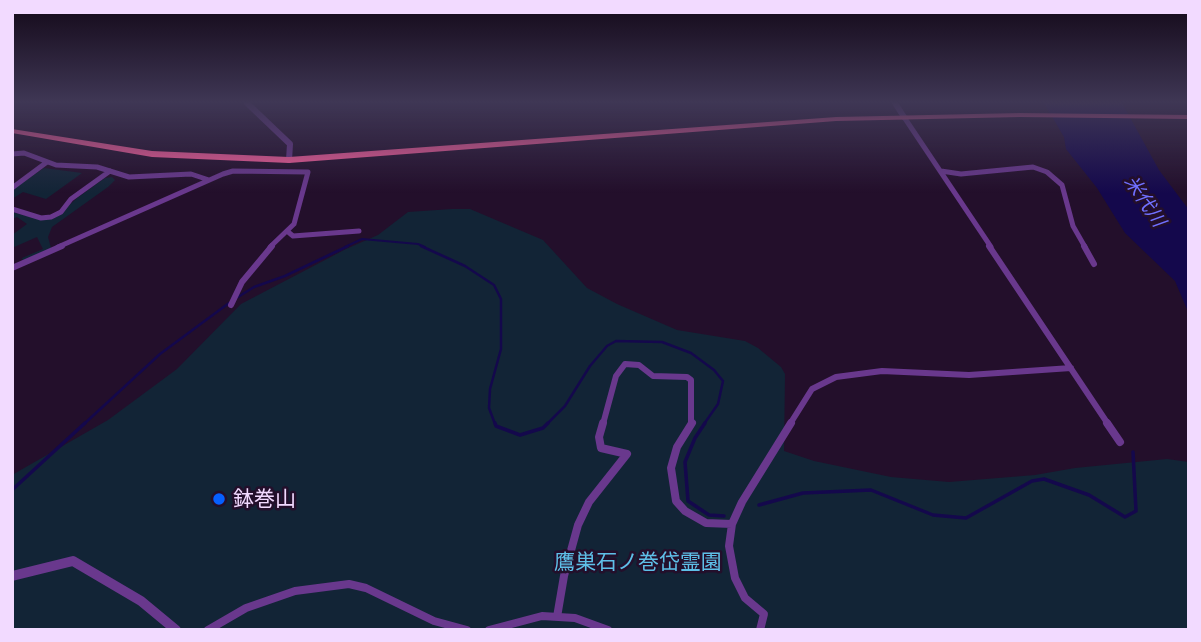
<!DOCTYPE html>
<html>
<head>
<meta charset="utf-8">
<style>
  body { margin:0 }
  #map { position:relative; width:1201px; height:642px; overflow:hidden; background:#230f2b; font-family:Ubuntu,sans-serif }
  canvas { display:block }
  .frame { position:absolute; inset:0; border:14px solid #f2daff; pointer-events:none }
</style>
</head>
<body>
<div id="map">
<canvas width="1201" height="642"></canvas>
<div class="frame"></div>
</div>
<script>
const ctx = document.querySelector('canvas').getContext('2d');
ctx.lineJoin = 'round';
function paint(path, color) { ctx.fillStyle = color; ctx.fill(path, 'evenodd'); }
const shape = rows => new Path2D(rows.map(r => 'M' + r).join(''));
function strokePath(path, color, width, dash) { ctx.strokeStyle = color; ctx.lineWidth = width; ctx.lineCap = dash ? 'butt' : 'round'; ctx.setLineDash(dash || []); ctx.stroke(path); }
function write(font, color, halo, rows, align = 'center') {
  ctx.font = font + ' Ubuntu,"Noto Sans JP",sans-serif'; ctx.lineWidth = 5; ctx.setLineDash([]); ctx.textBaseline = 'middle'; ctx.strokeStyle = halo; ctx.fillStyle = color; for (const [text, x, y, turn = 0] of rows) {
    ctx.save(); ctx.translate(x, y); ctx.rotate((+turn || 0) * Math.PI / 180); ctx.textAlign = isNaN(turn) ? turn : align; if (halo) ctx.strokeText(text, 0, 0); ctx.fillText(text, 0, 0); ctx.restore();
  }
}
const green = shape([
  [44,168,82,173,46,199,23,192,12,199,12,190],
  [112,177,115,180,108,187,52,227,48,237,51,248,23,261,22,258,43,249,37,237,12,248,12,235,27,224,17,217,12,219,12,212,44,220,59,215,77,198,105,178],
  [452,209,470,209,543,240,587,288,617,304,677,330,745,341,758,348,781,367,785,374,784,451,814,461,891,477,949,482,1035,475,1075,468,1167,459,1189,462,1189,630,12,630,12,475,108,420,177,369,241,304,346,249,378,235,408,212]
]);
const water = shape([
  [1044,103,1122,103,1159,170,1189,210,1189,314,1175,281,1125,233,1097,188,1066,149,1064,137]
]);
const streamFar2 = shape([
  [345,247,362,239,418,244,425,247]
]);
const streamFar1 = shape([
  [421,246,465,266,494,285,501,299,501,349,490,389,489,408,495,424],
  [238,297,254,287,285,276,348,246],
  [84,424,160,354,229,303],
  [547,424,565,406,590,366,607,346,616,341,662,342,691,353,714,370,723,381,718,404,704,424]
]);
const stream = shape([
  [495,423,496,426,520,435,543,428,548,423],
  [705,423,695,438,685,462,688,501,709,515,724,516],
  [12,490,85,423],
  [759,505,803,493,871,490,933,515,966,518,1032,481,1044,479,1089,495,1125,517,1136,511,1133,452]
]);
const minorFar2 = shape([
  [904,117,991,247],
  [12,154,24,153,56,165,97,167,129,177,191,174,209,180],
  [941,171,961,174,1033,167,1047,172,1062,185,1073,226,1085,247],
  [12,188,47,162],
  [12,209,41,218,51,217,61,212,71,199,110,171],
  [287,231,293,236,359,231],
  [58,247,223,174,233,171,308,172,294,224,270,247]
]);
const minorFar1 = shape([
  [989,246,1108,424],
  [1084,246,1094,264],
  [12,268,62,246],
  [231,305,242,282,272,246],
  [603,424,616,376,625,364,639,365,653,376,687,377,691,380,691,424],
  [790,424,812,389,836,377,882,371,969,375,1071,368]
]);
const minor = shape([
  [692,423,677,447,671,468,676,501,685,511,706,523,732,524],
  [1107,423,1120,442],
  [557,617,564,576,578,525,589,502,627,454,601,448,599,437,603,423],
  [208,630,246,608,295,591,349,584,366,588,434,621,467,630],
  [489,630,542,616,575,618,608,630],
  [760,630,764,614,745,598,735,578,729,546,732,524,742,502,791,423]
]);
const tertiaryFar1 = shape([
  [247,103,290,144,289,160],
  [895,103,904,117]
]);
const tertiary = shape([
  [12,576,73,561,141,601,176,630]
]);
const trunk = shape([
  [1020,113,1189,115,1189,119,1020,117,836,121,289,163,152,157,12,133,12,129,152,151,289,157,836,117,1020,113]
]);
const markers = [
  [219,499,7,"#0660ff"]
];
const waterNames = [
  ["米代川",1145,201,56]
];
const nearPoinames = [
  ["鉢巻山",233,499]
];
const nearParknames = [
  ["鷹巣石ノ巻岱霊園",638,562]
];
paint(green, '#122436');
paint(water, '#14084c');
strokePath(streamFar2, '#14084c', 2);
strokePath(streamFar1, '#14084c', 2.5);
strokePath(stream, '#14084c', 3.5);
strokePath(minorFar2, '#69388d', 5);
strokePath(minorFar1, '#69388d', 6);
strokePath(minor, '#69388d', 8);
strokePath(tertiaryFar1, '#69388d', 6);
strokePath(tertiary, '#69388d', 10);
paint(trunk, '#ff609d');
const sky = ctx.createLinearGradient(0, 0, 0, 193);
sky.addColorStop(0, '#130818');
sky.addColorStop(0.53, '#3f3755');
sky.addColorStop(1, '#3f375500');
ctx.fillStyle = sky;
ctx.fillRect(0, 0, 1201, 193);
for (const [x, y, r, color] of markers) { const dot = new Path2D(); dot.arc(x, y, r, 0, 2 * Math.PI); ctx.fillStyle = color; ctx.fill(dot); strokePath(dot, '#230f2b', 2.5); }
write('italic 19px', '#7070ff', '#230f2b', waterNames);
write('21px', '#f2daff', '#230f2b', nearPoinames, 'left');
write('21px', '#5ebfe7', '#230f2b', nearParknames);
</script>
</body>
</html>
